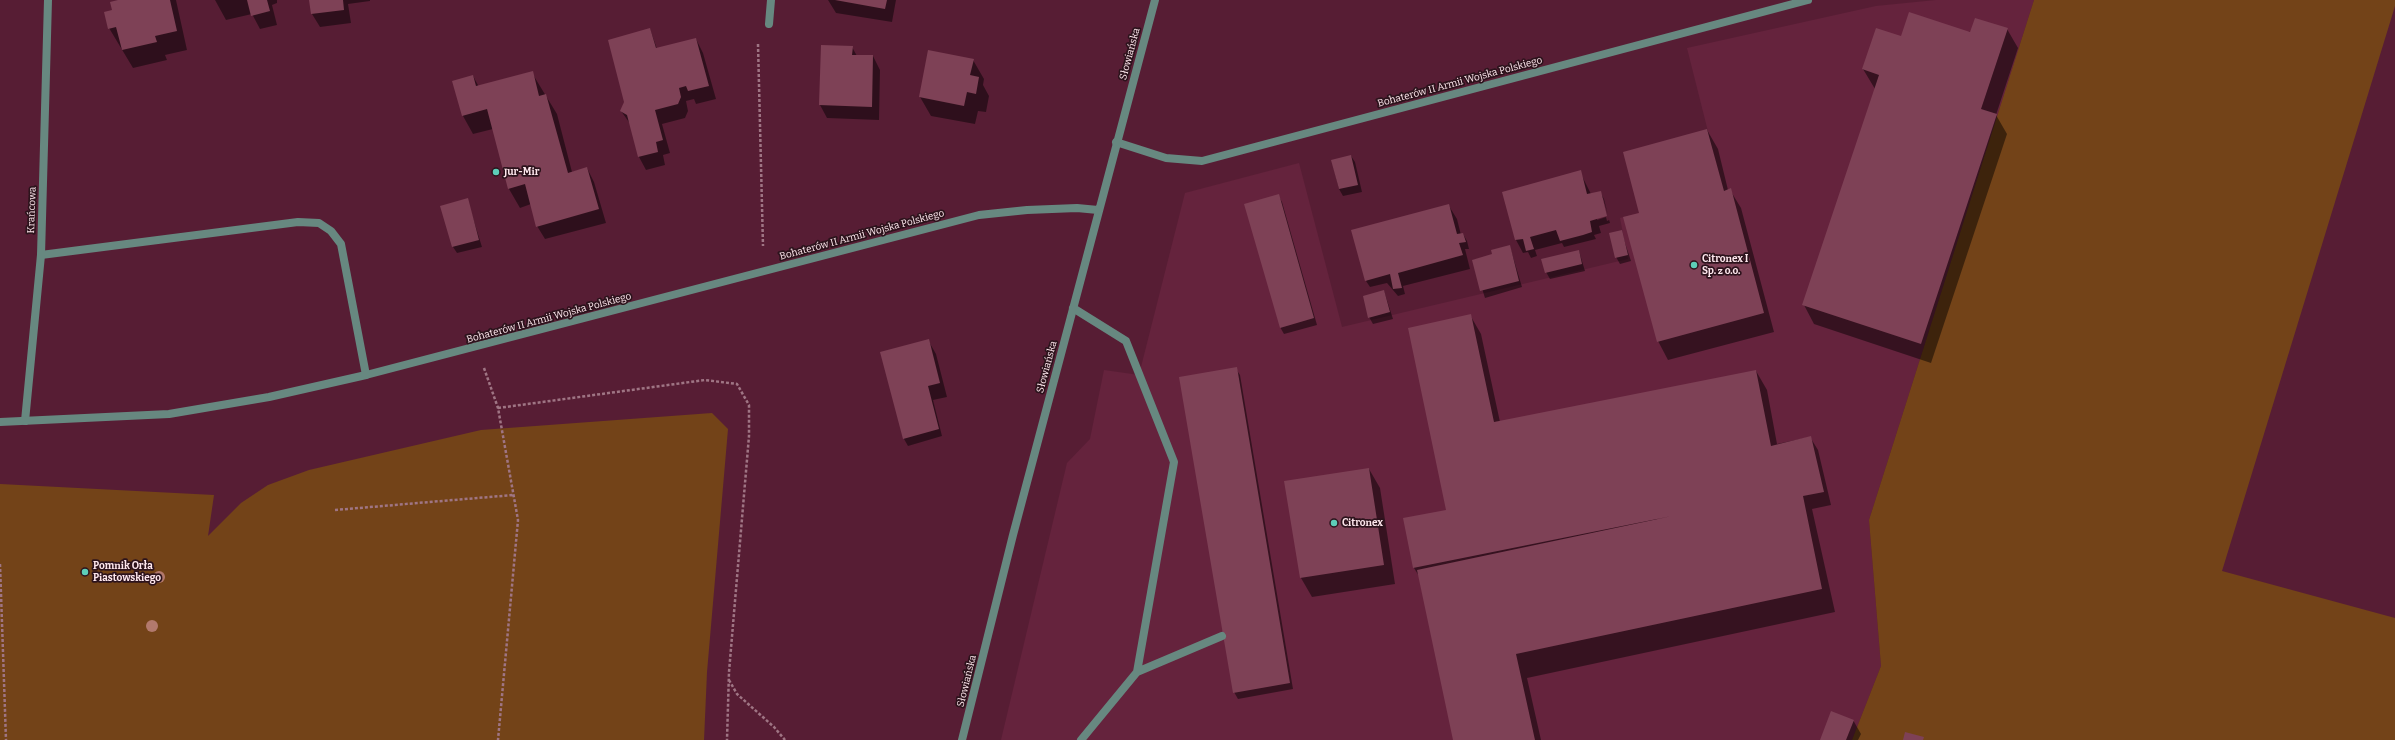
<!DOCTYPE html>
<html>
<head>
<meta charset="utf-8">
<style>
  body { margin:0 }
  canvas { display:block; background:#571d34 }
</style>
</head>
<body>
<canvas width="2395" height="740"></canvas>
<script>
const ctx = document.querySelector('canvas').getContext('2d');
ctx.lineJoin = 'round';
function paint(path, color) { ctx.fillStyle = color; ctx.fill(path, 'evenodd'); }
const shape = rows => new Path2D(rows.map(r => 'M' + r).join(''));
function strokePath(path, color, width, dash) { ctx.strokeStyle = color; ctx.lineWidth = width; ctx.lineCap = dash ? 'butt' : 'round'; ctx.setLineDash(dash || []); ctx.stroke(path); }
function write(font, color, halo, rows, align = 'center') {
  ctx.font = font + ' Bitter,serif'; ctx.lineWidth = 3.5; ctx.setLineDash([]); ctx.textBaseline = 'middle'; ctx.strokeStyle = halo; ctx.fillStyle = color; for (const [text, x, y, turn = 0] of rows) {
    ctx.save(); ctx.translate(x, y); ctx.rotate((+turn || 0) * Math.PI / 180); ctx.textAlign = isNaN(turn) ? turn : align; if (halo) ctx.strokeText(text, 0, 0); ctx.fillText(text, 0, 0); ctx.restore();
  }
}
const built = shape([
  [1936,0,2034,0,1869,520,1881,666,1852,740,1001,740,1067,463,1090,439,1104,370,1139,375,1185,193,1299,163,1342,327,1628,259,1620,218,1723,191,1687,48,1876,6]
]);
const green = shape([
  [2034,0,2395,0,2395,6,2222,571,2395,618,2395,740,1852,740,1881,666,1869,520],
  [712,413,728,429,707,672,704,740,0,740,0,484,214,495,208,536,241,503,268,485,309,470,481,430]
]);
const shadow = shape([
  [122,0,176,0,187,50,165,55,167,60,133,68,109,28,113,11],
  [215,0,277,0,277,3,272,5,277,25,260,29,252,14,226,20],
  [310,0,370,0,370,1,348,4,351,23,320,27,312,14],
  [828,0,896,0,892,22,836,13],
  [650,29,657,49,696,39,703,53,716,99,696,104,694,99,686,101,688,111,685,118,662,124,670,153,663,155,665,165,646,170,639,157,631,125,621,111],
  [2007,29,2018,48,1996,115,2007,134,1931,363,1814,324,1804,305,1875,89,1863,69,1902,37],
  [852,47,857,56,873,56,880,70,879,120,827,118,820,105],
  [973,60,984,79,983,85,989,96,986,112,978,111,975,124,931,116,920,97],
  [532,73,557,114,572,172,587,168,594,182,606,223,545,239,537,226,531,204,520,208,509,189,493,129,473,134,463,116,473,76,479,87],
  [1707,130,1718,149,1728,190,1730,190,1741,208,1774,332,1668,360,1658,341],
  [1351,156,1355,162,1362,192,1343,196,1339,189,1332,161],
  [1580,172,1591,194,1600,192,1604,199,1608,215,1603,198,1601,198,1597,220,1606,217,1607,221,1609,220,1608,216,1610,223,1599,226,1601,233,1594,235,1596,239,1564,247,1562,243,1535,250,1537,256,1531,258,1528,252,1523,253,1516,240,1503,193],
  [1278,195,1282,202,1317,325,1284,334,1280,327],
  [467,199,482,247,457,253,453,247],
  [1449,206,1457,219,1461,235,1463,234,1467,241,1469,249,1465,249,1470,269,1403,286,1405,294,1398,296,1387,283,1370,287,1366,281],
  [1621,231,1631,261,1620,264,1616,257],
  [1510,247,1522,287,1485,298,1473,260,1493,255],
  [1579,251,1585,271,1550,279,1546,272],
  [1384,291,1393,319,1373,324,1369,317],
  [1470,315,1481,334,1500,422,1756,371,1767,390,1777,444,1810,437,1818,450,1831,505,1812,509,1835,612,1527,678,1541,740,1454,740,1419,576,1414,568,1404,519,1448,511],
  [928,340,936,354,947,397,933,400,942,436,908,446,904,439,881,353],
  [1236,369,1240,375,1293,689,1238,699,1234,692],
  [1369,469,1380,488,1395,584,1312,597,1301,578,1285,482],
  [1853,720,1861,734,1858,740,1821,740]
]);
const building = shape([
  [118,0,170,0,177,31,155,36,157,42,122,50,116,27,108,29,104,12,112,10,110,2],
  [247,0,267,0,270,11,251,16],
  [309,0,343,0,344,10,311,14],
  [835,0,887,0,885,9],
  [1909,12,1970,32,1975,18,2008,28,1981,109,1997,114,1921,344,1802,305,1879,75,1862,69,1876,28,1901,36],
  [650,28,656,48,696,38,709,86,688,91,686,86,679,88,681,97,678,104,655,110,663,140,656,142,658,152,638,157,627,115,620,111,624,102,608,40],
  [821,45,853,46,852,55,873,55,872,107,819,105],
  [928,50,974,59,970,75,979,77,976,94,967,92,964,106,919,97],
  [533,71,539,96,546,94,568,173,587,167,599,209,536,227,525,184,508,189,487,109,462,116,452,81,473,75,476,86],
  [1707,129,1724,191,1731,188,1764,313,1657,342,1623,217,1639,213,1623,152],
  [1351,155,1358,185,1339,189,1331,160],
  [1581,170,1587,194,1601,191,1607,216,1590,221,1592,232,1583,235,1560,241,1556,230,1530,237,1534,249,1526,251,1523,239,1515,240,1502,192],
  [1279,194,1314,318,1280,328,1244,204],
  [468,198,479,240,452,247,440,206],
  [1449,204,1457,234,1463,233,1466,242,1459,243,1463,255,1398,273,1402,288,1393,289,1390,274,1365,281,1351,230],
  [1622,230,1628,255,1615,258,1609,233],
  [1510,245,1519,281,1480,291,1472,260,1492,254,1491,250],
  [1579,250,1582,264,1545,273,1541,259],
  [1384,290,1390,312,1368,318,1363,296],
  [1471,314,1494,422,1756,370,1771,446,1811,436,1824,492,1803,496,1822,589,1516,654,1535,740,1453,740,1417,570,1672,516,1413,568,1403,518,1446,510,1408,328],
  [929,339,940,383,928,386,939,429,903,439,880,352],
  [1237,367,1290,683,1233,693,1179,377],
  [1369,468,1384,565,1300,578,1284,481],
  [1831,711,1854,720,1846,740,1820,740],
  [1905,732,1924,737,1923,740,1903,740]
]);
const path = shape([
  [758,44,763,246],
  [484,368,498,408,518,520,498,740],
  [498,408,705,380,737,384,749,405,749,436,729,672,727,740],
  [335,510,513,495],
  [0,564,6,740],
  [729,680,737,694,774,727,785,740]
]);
const service = shape([
  [769,24,771,0],
  [41,255,298,222,319,223,331,231,341,244,366,375],
  [1073,308,1126,341,1174,462,1137,672,1081,740],
  [1137,672,1222,636]
]);
const minor = shape([
  [1116,142,1166,158,1202,161,1808,0],
  [25,421,41,255,48,0]
]);
const tertiary = shape([
  [0,422,169,414,269,397,366,375,979,215,1027,210,1077,208,1098,210],
  [962,740,1013,535,1155,0]
]);
const trees = [
  [159,577],
  [152,626]
];
const markers = [
  [496,172,4,"#5dceb8"],
  [1694,265,4,"#5dceb8"],
  [1334,523,4,"#5dceb8"],
  [85,572,4,"#5dceb8"]
];
const streetNames = [
  ["Słowiańska",1130,54,-75],
  ["Bohaterów II Armii Wojska Polskiego",1460,82,-15],
  ["Krańcowa",32,210,-88],
  ["Bohaterów II Armii Wojska Polskiego",862,235,-15],
  ["Bohaterów II Armii Wojska Polskiego",549,318,-15],
  ["Słowiańska",1047,367,-75],
  ["Słowiańska",967,681,-76]
];
const poiNames = [
  ["Jur-Mir",504,172],
  ["Citronex I",1702,259],
  ["Sp. z o.o.",1702,271],
  ["Citronex",1342,523],
  ["Pomnik Orła",93,566],
  ["Piastowskiego",93,578]
];
paint(built, '#65233d');
paint(green, '#734318');
paint(shadow, '#0007');
paint(building, '#7e4156');
strokePath(path, '#9f7584', 2.5, [3, 2]);
strokePath(service, '#678880', 8);
strokePath(minor, '#678880', 8);
strokePath(tertiary, '#678880', 8);
ctx.fillStyle = '#b2796d';
for (const [x, y] of trees) { ctx.beginPath(); ctx.arc(x, y, 6, 0, 2 * Math.PI); ctx.fill(); }
for (const [x, y, r, color] of markers) { const dot = new Path2D(); dot.arc(x, y, r, 0, 2 * Math.PI); ctx.fillStyle = color; ctx.fill(dot); strokePath(dot, '#2c131c', 1.5); }
write('10px', '#fee7ed', '#2c131c', streetNames);
write('bold 10px', '#fee7ed', '#2c131c', poiNames, 'left');
</script>
</body>
</html>
